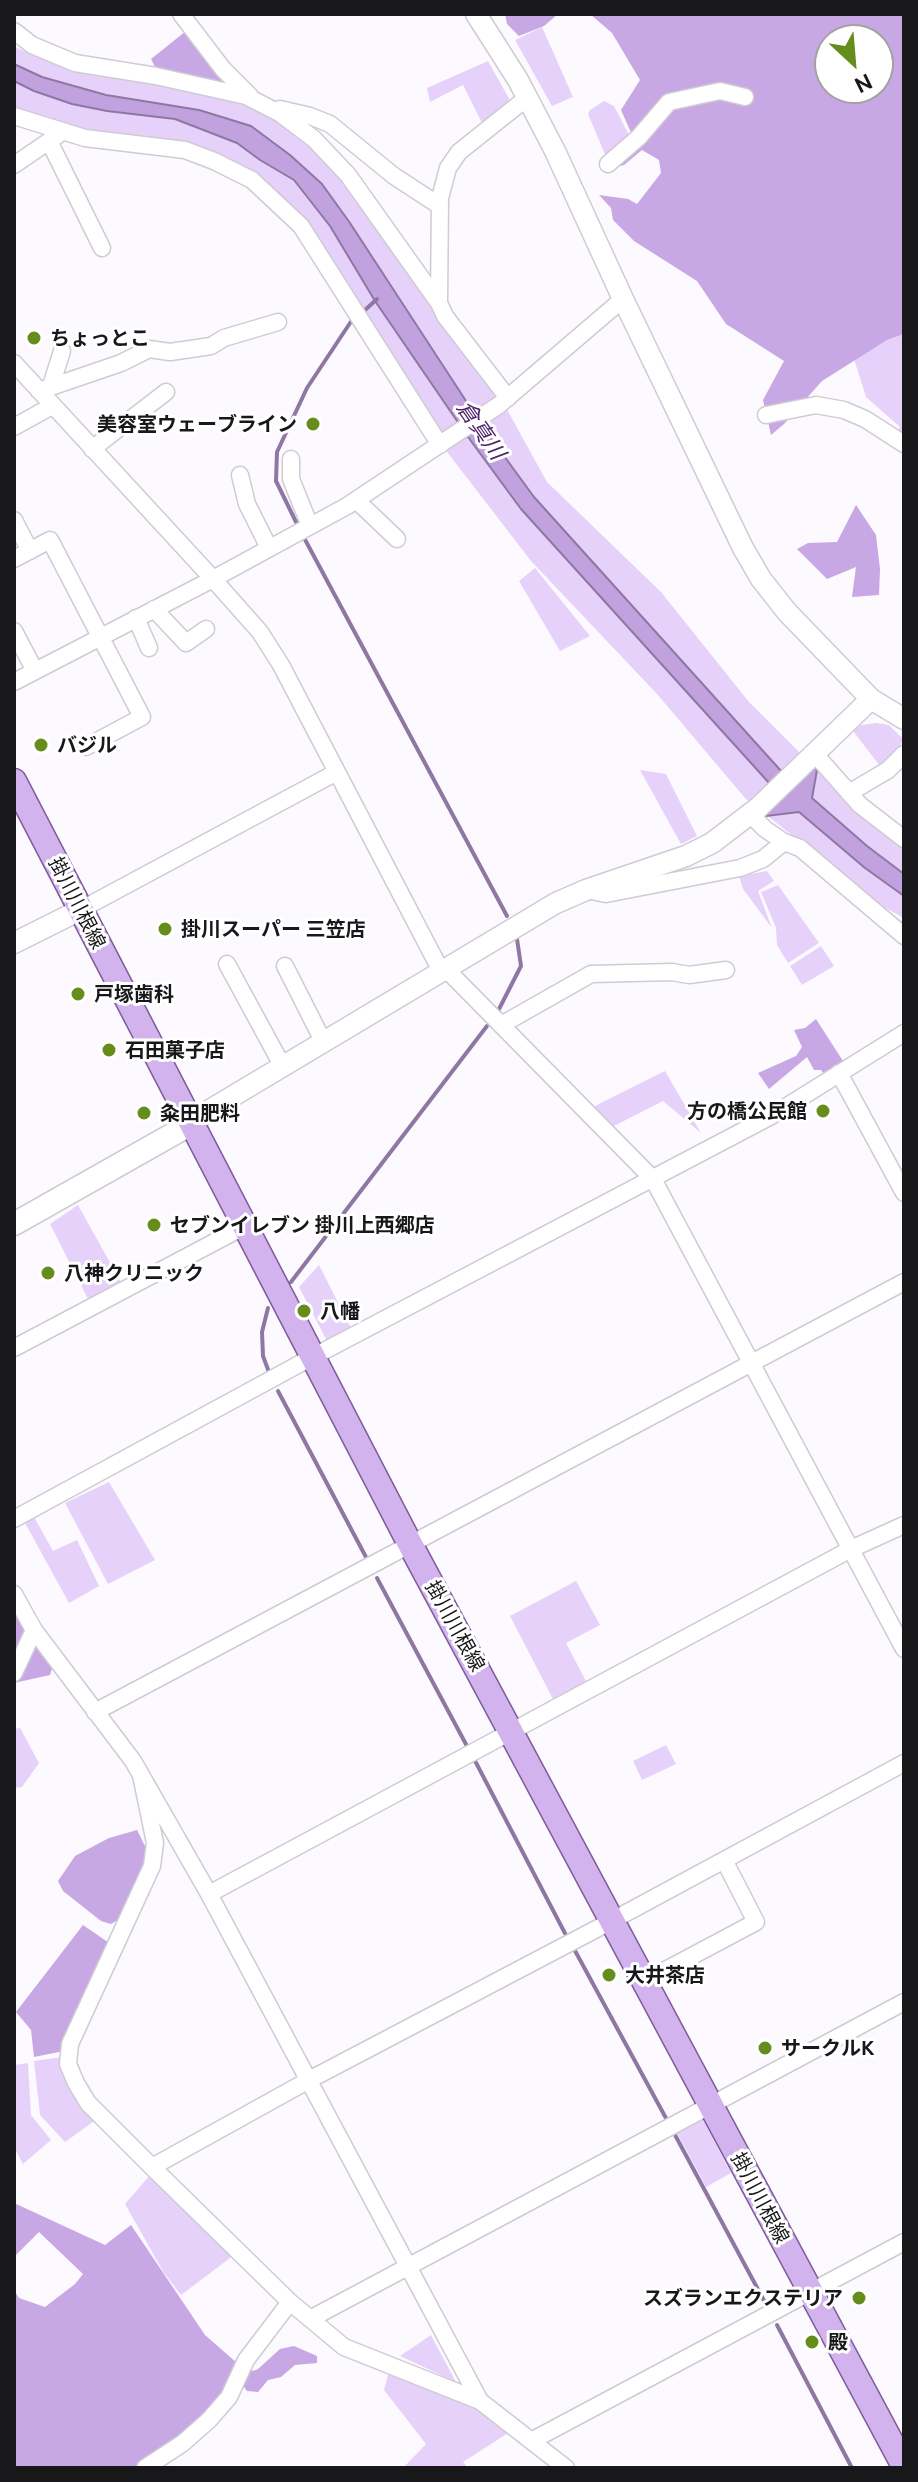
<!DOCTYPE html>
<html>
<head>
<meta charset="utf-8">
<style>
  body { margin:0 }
  #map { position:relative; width:918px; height:2482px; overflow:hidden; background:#fcfaff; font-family:Ubuntu,sans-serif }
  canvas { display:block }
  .frame { position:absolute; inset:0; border:16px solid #181719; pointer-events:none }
  .north { position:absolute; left:814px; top:24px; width:80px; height:80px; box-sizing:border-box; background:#fff; border:2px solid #a3a2a3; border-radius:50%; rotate:154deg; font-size:22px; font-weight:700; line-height:32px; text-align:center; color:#181719 }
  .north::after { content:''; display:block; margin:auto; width:28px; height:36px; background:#658d1b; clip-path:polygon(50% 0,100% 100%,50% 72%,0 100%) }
</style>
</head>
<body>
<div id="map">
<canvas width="918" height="2482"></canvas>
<div class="frame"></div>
<div class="north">N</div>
</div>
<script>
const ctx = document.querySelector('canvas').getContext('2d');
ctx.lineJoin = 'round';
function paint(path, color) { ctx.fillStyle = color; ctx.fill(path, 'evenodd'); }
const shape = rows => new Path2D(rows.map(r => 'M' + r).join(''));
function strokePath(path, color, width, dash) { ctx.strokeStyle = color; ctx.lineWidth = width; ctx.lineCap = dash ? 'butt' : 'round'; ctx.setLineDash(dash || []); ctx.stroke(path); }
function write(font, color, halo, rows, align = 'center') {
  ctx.font = font + ' Ubuntu,"Noto Sans JP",sans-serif'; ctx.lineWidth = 6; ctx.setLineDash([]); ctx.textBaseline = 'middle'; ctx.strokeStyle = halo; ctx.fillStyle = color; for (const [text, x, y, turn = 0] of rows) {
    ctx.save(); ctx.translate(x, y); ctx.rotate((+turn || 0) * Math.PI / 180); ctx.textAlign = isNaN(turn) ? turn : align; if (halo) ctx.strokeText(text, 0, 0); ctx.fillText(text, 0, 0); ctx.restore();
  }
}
const green = shape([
  [542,27,573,97,552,106,515,40],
  [14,46,29,54,85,72,246,96,303,131,360,191,499,395,547,482,661,592,749,702,863,816,904,844,904,918,878,904,745,798,657,694,531,561,434,435,266,187,208,159,57,127,14,109],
  [488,61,512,104,483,125,463,85,430,102,427,88],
  [604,101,614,106,629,135,607,159,588,114,590,110],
  [904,334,904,444,894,438,900,427,866,397,854,359,887,340],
  [535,568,590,636,560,651,519,581],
  [877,723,889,725,903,739,897,753,880,766,853,731,861,725],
  [640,770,666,774,697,836,681,844],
  [767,871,774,881,758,891,772,928,743,889,739,876],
  [778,885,819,943,788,963,777,945,776,928,761,892],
  [821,946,834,966,802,985,790,966],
  [665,1071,701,1133,663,1101,612,1127,593,1107],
  [78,1205,122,1284,89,1301,50,1224],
  [319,1265,353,1332,329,1345,299,1287],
  [109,1482,155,1560,108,1584,65,1503],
  [34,1517,53,1551,77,1540,99,1586,69,1603,25,1523],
  [576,1581,600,1625,566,1643,587,1683,554,1701,510,1616],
  [20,1728,39,1763,22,1787,14,1788,14,1729],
  [666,1745,676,1764,642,1780,633,1761],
  [69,2056,99,2114,93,2122,65,2142,40,2115,34,2061],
  [28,2063,31,2115,51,2140,23,2164,14,2147,14,2065],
  [701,2116,731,2173,706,2187,675,2129],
  [151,2174,238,2252,181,2295,164,2273,125,2204],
  [431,2335,456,2382,400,2356],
  [389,2372,464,2395,516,2428,463,2462,468,2468,403,2468,426,2444,384,2390]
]);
const forest = shape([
  [505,14,558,14,544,26,519,36,507,24],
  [590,14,904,14,904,334,887,340,822,381,784,424,771,435,763,400,784,361,726,324,697,281,634,241,613,220,611,208,599,195,628,199,637,204,661,173,659,160,642,150,624,165,617,167,633,137,621,110,640,80,612,33],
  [830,40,878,40,878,88,830,88],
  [186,31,239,90,158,73,151,59],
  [856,505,876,535,880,569,879,595,852,597,856,567,827,579,797,549,808,543,837,542],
  [816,1019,843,1061,823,1073,821,1070,814,1070,807,1057,769,1089,758,1073,796,1056,802,1047,794,1030,805,1028],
  [14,1617,27,1617,54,1663,50,1675,14,1683],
  [137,1830,146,1848,145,1866,133,1894,118,1920,111,1924,101,1921,63,1891,58,1881,75,1856,109,1838],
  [83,1925,115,1947,69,2050,34,2057,31,2030,16,2012],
  [14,2203,105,2245,131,2225,205,2335,237,2363,219,2402,182,2436,138,2468,14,2468,14,2290,19,2298,45,2307,75,2284,83,2274,39,2232,14,2257],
  [294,2346,317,2356,317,2363,295,2365,281,2377,268,2380,258,2392,247,2391,241,2383,250,2369,253,2371,258,2369,280,2349]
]);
const water = shape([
  [14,64,42,77,106,95,199,110,251,126,290,155,322,184,350,223,483,427,534,497,782,772,770,784,521,509,468,437,375,301,330,226,294,180,260,160,237,143,175,119,107,111,72,104,34,91,14,81,14,64],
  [814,767,817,770,812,798,867,846,904,874,904,896,865,868,799,812,766,816,767,809,814,767]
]);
const stream = shape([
  [364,311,377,299],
  [298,526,276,481,277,452,307,388,352,320],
  [302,534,507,916],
  [498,1011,521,966,517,939],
  [291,1282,487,1026],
  [268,1308,262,1332,263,1356,270,1375],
  [278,1391,367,1559],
  [377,1578,468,1748],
  [472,1755,568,1939],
  [573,1947,667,2120],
  [674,2133,768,2308],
  [777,2325,852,2468]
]);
const minor = shape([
  [181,14,223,69,250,96],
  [14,31,32,45,75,63,156,76,246,96,281,114,314,139,348,175,439,303],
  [280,109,310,116,330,124,394,176,440,206],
  [14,116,85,138,185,150,214,161,252,180,301,226,440,445],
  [49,141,102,248],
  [608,164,639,137,669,102,720,91,745,97],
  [14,165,58,135],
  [14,363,213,579,260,632,281,665,441,971],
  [51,386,62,351],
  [39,391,121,363,149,349,170,352,211,346,224,338,278,322],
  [508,398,445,316,439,303,440,198,448,168,459,152,528,97],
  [766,415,816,405,844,410,865,419,904,444],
  [14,427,52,406],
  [92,449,166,392],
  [291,459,291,479,310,526],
  [240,475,247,504,269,548],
  [356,500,397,539],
  [14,520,30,551],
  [14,559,50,540,142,717,86,747],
  [154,609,186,643,206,629],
  [136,618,149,648],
  [14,631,35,671],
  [14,682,213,579,347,506,499,405,623,299],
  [814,753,860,805,904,839],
  [849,793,888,770,904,754],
  [750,814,765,829,784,842,800,848,904,936],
  [586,890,606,894,740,868,763,859,784,842],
  [80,910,337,772],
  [227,964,283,1067],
  [285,966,324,1043],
  [445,968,653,1179,904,1649],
  [501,1025,591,974,672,972,689,975,726,970],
  [839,1073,904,1193],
  [14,1348,245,1226],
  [14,1519,303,1362,773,1115,904,1033],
  [14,1594,34,1630,133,1761,209,1894,480,2401],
  [14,1673,34,1630],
  [95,1712,904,1282],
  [141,1775,155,1843,152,1866,70,2044,68,2064,76,2083,88,2103,152,2167,290,2302,344,2347,480,2401,566,2468],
  [209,1894,851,1549,904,1525],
  [645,1981,756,1922,724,1860],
  [152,2167,309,2080,602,1926,904,1763],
  [310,2319,904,2002],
  [533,2440,904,2242],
  [145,2468,183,2443,209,2420,229,2397,246,2360,290,2302]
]);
const tertiary = shape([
  [476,14,518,80,555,151,623,299,743,548,761,579,787,612,871,699,904,719],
  [14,943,80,910],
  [191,1124,208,1111,556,903,586,890,686,856,712,843,759,807,871,699]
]);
const secondary = shape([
  [14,1224,191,1124]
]);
const primary = shape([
  [14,781,410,1544,904,2466]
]);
const markers = [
  [34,338,8,"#658d1b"],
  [313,424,8,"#658d1b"],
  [41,745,8,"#658d1b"],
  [165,929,8,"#658d1b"],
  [78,994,8,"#658d1b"],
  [109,1050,8,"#658d1b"],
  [823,1111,8,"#658d1b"],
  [144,1113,8,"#658d1b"],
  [154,1225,8,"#658d1b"],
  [48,1273,8,"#658d1b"],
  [304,1311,8,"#658d1b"],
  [609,1975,8,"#658d1b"],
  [765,2048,8,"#658d1b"],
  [859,2298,8,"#658d1b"],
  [812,2342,8,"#658d1b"]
];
const poiNames = [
  ["ちょっとこ",50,338],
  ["美容室ウェーブライン",297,424,"right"],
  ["バジル",57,745],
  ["掛川スーパー 三笠店",181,929],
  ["戸塚歯科",94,994],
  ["石田菓子店",125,1050],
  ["方の橋公民館",807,1111,"right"],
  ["粂田肥料",160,1113],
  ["セブンイレブン 掛川上西郷店",170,1225],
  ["八神クリニック",64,1273],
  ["八幡",320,1311],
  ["大井茶店",625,1975],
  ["サークルK",781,2048],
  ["スズランエクステリア",843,2298,"right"],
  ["殿",828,2342]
];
const streetNames = [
  ["掛川川根線",77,903,63],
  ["掛川川根線",455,1626,61],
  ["掛川川根線",760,2198,62]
];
const waterNames = [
  ["倉真川",481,430,55]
];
paint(green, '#e6d1fa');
paint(forest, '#c7a7e4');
paint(water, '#c1a1de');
strokePath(water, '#8e78a3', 2);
strokePath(stream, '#8e78a3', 4);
strokePath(minor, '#cfcbd3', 19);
strokePath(tertiary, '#cfcbd3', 23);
strokePath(secondary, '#cfcbd3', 25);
strokePath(primary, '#7e5c9c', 27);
strokePath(minor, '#fff', 16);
strokePath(tertiary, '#fff', 20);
strokePath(secondary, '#fff', 22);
strokePath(primary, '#d3b3ee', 24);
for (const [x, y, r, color] of markers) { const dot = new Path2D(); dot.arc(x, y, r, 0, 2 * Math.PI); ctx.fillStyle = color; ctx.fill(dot); strokePath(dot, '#fff', 3); }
write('bold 20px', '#181719', '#fff', poiNames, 'left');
write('20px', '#181719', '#fff', streetNames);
write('italic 22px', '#4d246b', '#fff', waterNames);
</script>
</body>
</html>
